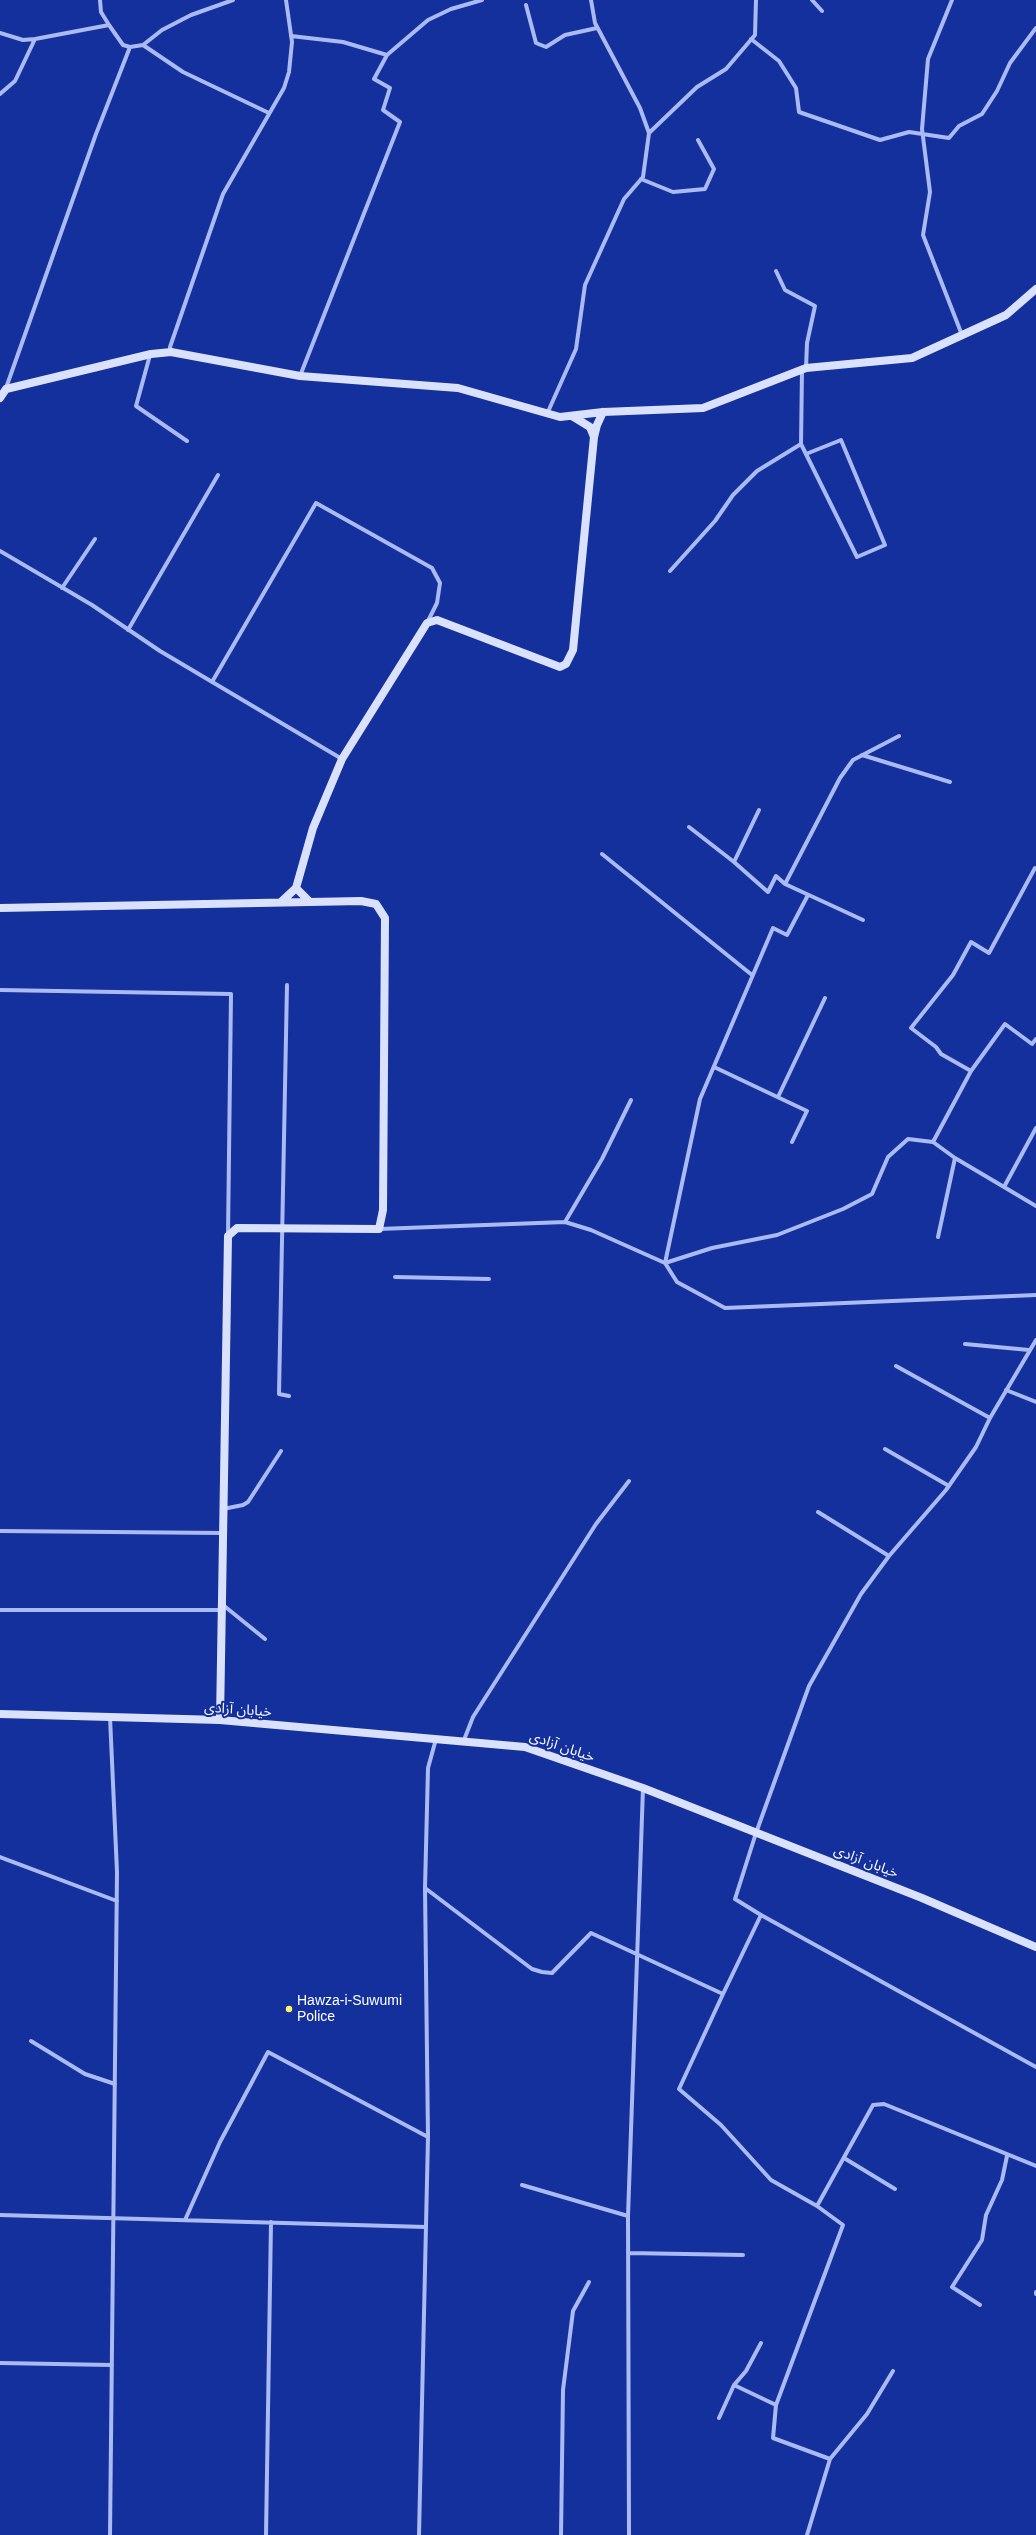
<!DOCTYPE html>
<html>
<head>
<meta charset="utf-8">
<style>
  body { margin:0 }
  canvas { display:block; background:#14309d }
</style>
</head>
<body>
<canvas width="1036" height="2535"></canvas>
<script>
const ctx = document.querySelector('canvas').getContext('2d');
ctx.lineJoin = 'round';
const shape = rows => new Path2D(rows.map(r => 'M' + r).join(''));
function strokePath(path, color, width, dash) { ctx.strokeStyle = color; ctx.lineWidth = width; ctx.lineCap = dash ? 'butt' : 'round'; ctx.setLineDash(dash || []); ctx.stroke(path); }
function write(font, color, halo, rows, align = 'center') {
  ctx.font = font + ' Arial,"Noto Sans Arabic",sans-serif'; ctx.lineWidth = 4; ctx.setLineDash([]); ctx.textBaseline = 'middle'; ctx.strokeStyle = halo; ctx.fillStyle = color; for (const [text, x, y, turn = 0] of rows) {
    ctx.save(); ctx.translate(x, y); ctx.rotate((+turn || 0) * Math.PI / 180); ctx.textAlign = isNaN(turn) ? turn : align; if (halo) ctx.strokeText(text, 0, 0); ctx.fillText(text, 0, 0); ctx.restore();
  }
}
const street = shape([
  [100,0,101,12,109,25],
  [591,0,595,23,640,108,649,133],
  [812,0,822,11],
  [952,0,928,59,922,129,930,192,923,235,962,335],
  [526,5,536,43,546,47,565,35,597,28],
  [0,33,23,40,35,39,109,25,123,45,130,47],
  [291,36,343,42,387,55,428,20,451,9,482,0],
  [751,39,779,61,796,88,799,112,880,140,909,132,949,138,959,126,982,114,997,91,1010,63,1036,28],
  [143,45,183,72,269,113],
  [0,94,15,81,35,39],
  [641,179,673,192,705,189,714,169,698,140],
  [776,271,785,290,815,306,807,343,806,368],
  [171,352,170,347,223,194,284,88,289,72,292,42,286,0],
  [150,355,136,406,187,441],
  [300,376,400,122,383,110,390,88,374,79,387,55],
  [6,388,96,134,130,47,143,45,162,30,191,15,233,0],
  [547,414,576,349,585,285,624,199,643,177,649,133,697,87,726,69,755,35,756,0],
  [801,444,857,557,885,545,841,440,806,454],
  [0,551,92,605,160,651,342,759],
  [670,571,715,521,733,495,757,471,801,444,802,370],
  [62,588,95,539],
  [128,630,218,475],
  [212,682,316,503,432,568,440,583,437,603,427,623],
  [862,755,950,782],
  [689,827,734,862,768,892,776,876,785,884,863,920],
  [602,854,752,975],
  [734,862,759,810],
  [785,884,840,778,853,760,899,736],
  [287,985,279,1394,289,1396],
  [0,990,231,994,228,1235],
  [714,1067,807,1111,792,1142],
  [971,1071,1005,1024,1032,1044,1036,1039],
  [778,1097,825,998],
  [933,1142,955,1158,1004,1187,1036,1128],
  [1004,1187,1036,1206],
  [565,1222,602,1159,631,1100],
  [379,1229,565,1222,591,1230,665,1263,677,1282,725,1308,1036,1295],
  [938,1237,955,1158],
  [665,1263,712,1248,777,1235,843,1209,872,1194,888,1157,908,1139,933,1142,971,1071,941,1054,936,1047,911,1028,953,975,971,942,989,953,1035,868],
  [665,1263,700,1099,773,928,787,935,808,895],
  [395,1277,489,1279],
  [965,1344,1029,1350],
  [896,1366,990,1418],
  [1006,1390,1036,1402],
  [885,1449,949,1486],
  [223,1509,243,1505,248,1502,281,1451],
  [818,1512,889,1556],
  [0,1531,223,1533],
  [223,1605,265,1639],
  [0,1610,222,1610],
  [464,1740,473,1717,596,1524,629,1481],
  [0,1857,117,1901],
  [425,1888,532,1969,542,1972,552,1973,591,1933,723,1994,761,1915,735,1899,756,1833,809,1686,861,1594,889,1556,946,1490,976,1447,990,1418,1036,1340],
  [761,1915,1036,2067],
  [723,1994,679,2089,721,2125,771,2180,817,2206,843,2225,776,2405,773,2438,830,2459,807,2535],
  [31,2041,85,2074,115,2084],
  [844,2158,895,2189],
  [522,2185,628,2216],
  [817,2206,873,2105,884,2104,1036,2166],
  [0,2215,426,2227],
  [185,2220,220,2142,268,2052,428,2137],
  [628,2253,743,2255],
  [1036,2292,1036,2294],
  [980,2305,952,2287,982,2240,986,2215,1002,2180,1007,2156],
  [0,2363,112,2365],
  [734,2385,746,2371,761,2343],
  [719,2418,734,2385,776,2405],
  [830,2459,867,2414,893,2371],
  [110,2535,117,1872,110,1717],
  [266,2535,271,2222],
  [419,2535,428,2137,425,1888,428,1768,436,1739],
  [561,2535,563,2390,573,2311,589,2282],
  [629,2535,628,2216,643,1788]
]);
const secondary = shape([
  [0,398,6,389,151,354,171,352,300,376,458,388,560,417,603,412,703,408,806,368,912,358,1006,315,1036,289],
  [572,416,590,427,594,437],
  [296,888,309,901],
  [281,902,296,888,313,828,342,759,427,623,437,620,560,667,566,664,573,650,594,437,597,425,603,412],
  [0,908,361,901,376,904,385,918,383,1210,379,1229,237,1228,228,1236,220,1720],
  [0,1714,220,1720,525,1747,643,1788,922,1898,1036,1947]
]);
const markers = [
  [289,2009,4,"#fff66d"]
];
const streetNames = [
  ["خیابان آزادی",238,1710,4],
  ["خیابان آزادی",562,1747,19],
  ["خیابان آزادی",866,1862,21]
];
const poiNames = [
  ["Hawza-i-Suwumi",297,2001],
  ["Police",297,2017]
];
strokePath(street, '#aabaf3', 4);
strokePath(secondary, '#dae1fd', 8);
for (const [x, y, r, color] of markers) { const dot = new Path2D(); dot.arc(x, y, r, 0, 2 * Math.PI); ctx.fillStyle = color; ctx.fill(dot); strokePath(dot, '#14309d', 1.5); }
write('14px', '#fff', '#14309d', streetNames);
write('14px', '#fff', '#14309d', poiNames, 'left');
</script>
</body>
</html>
